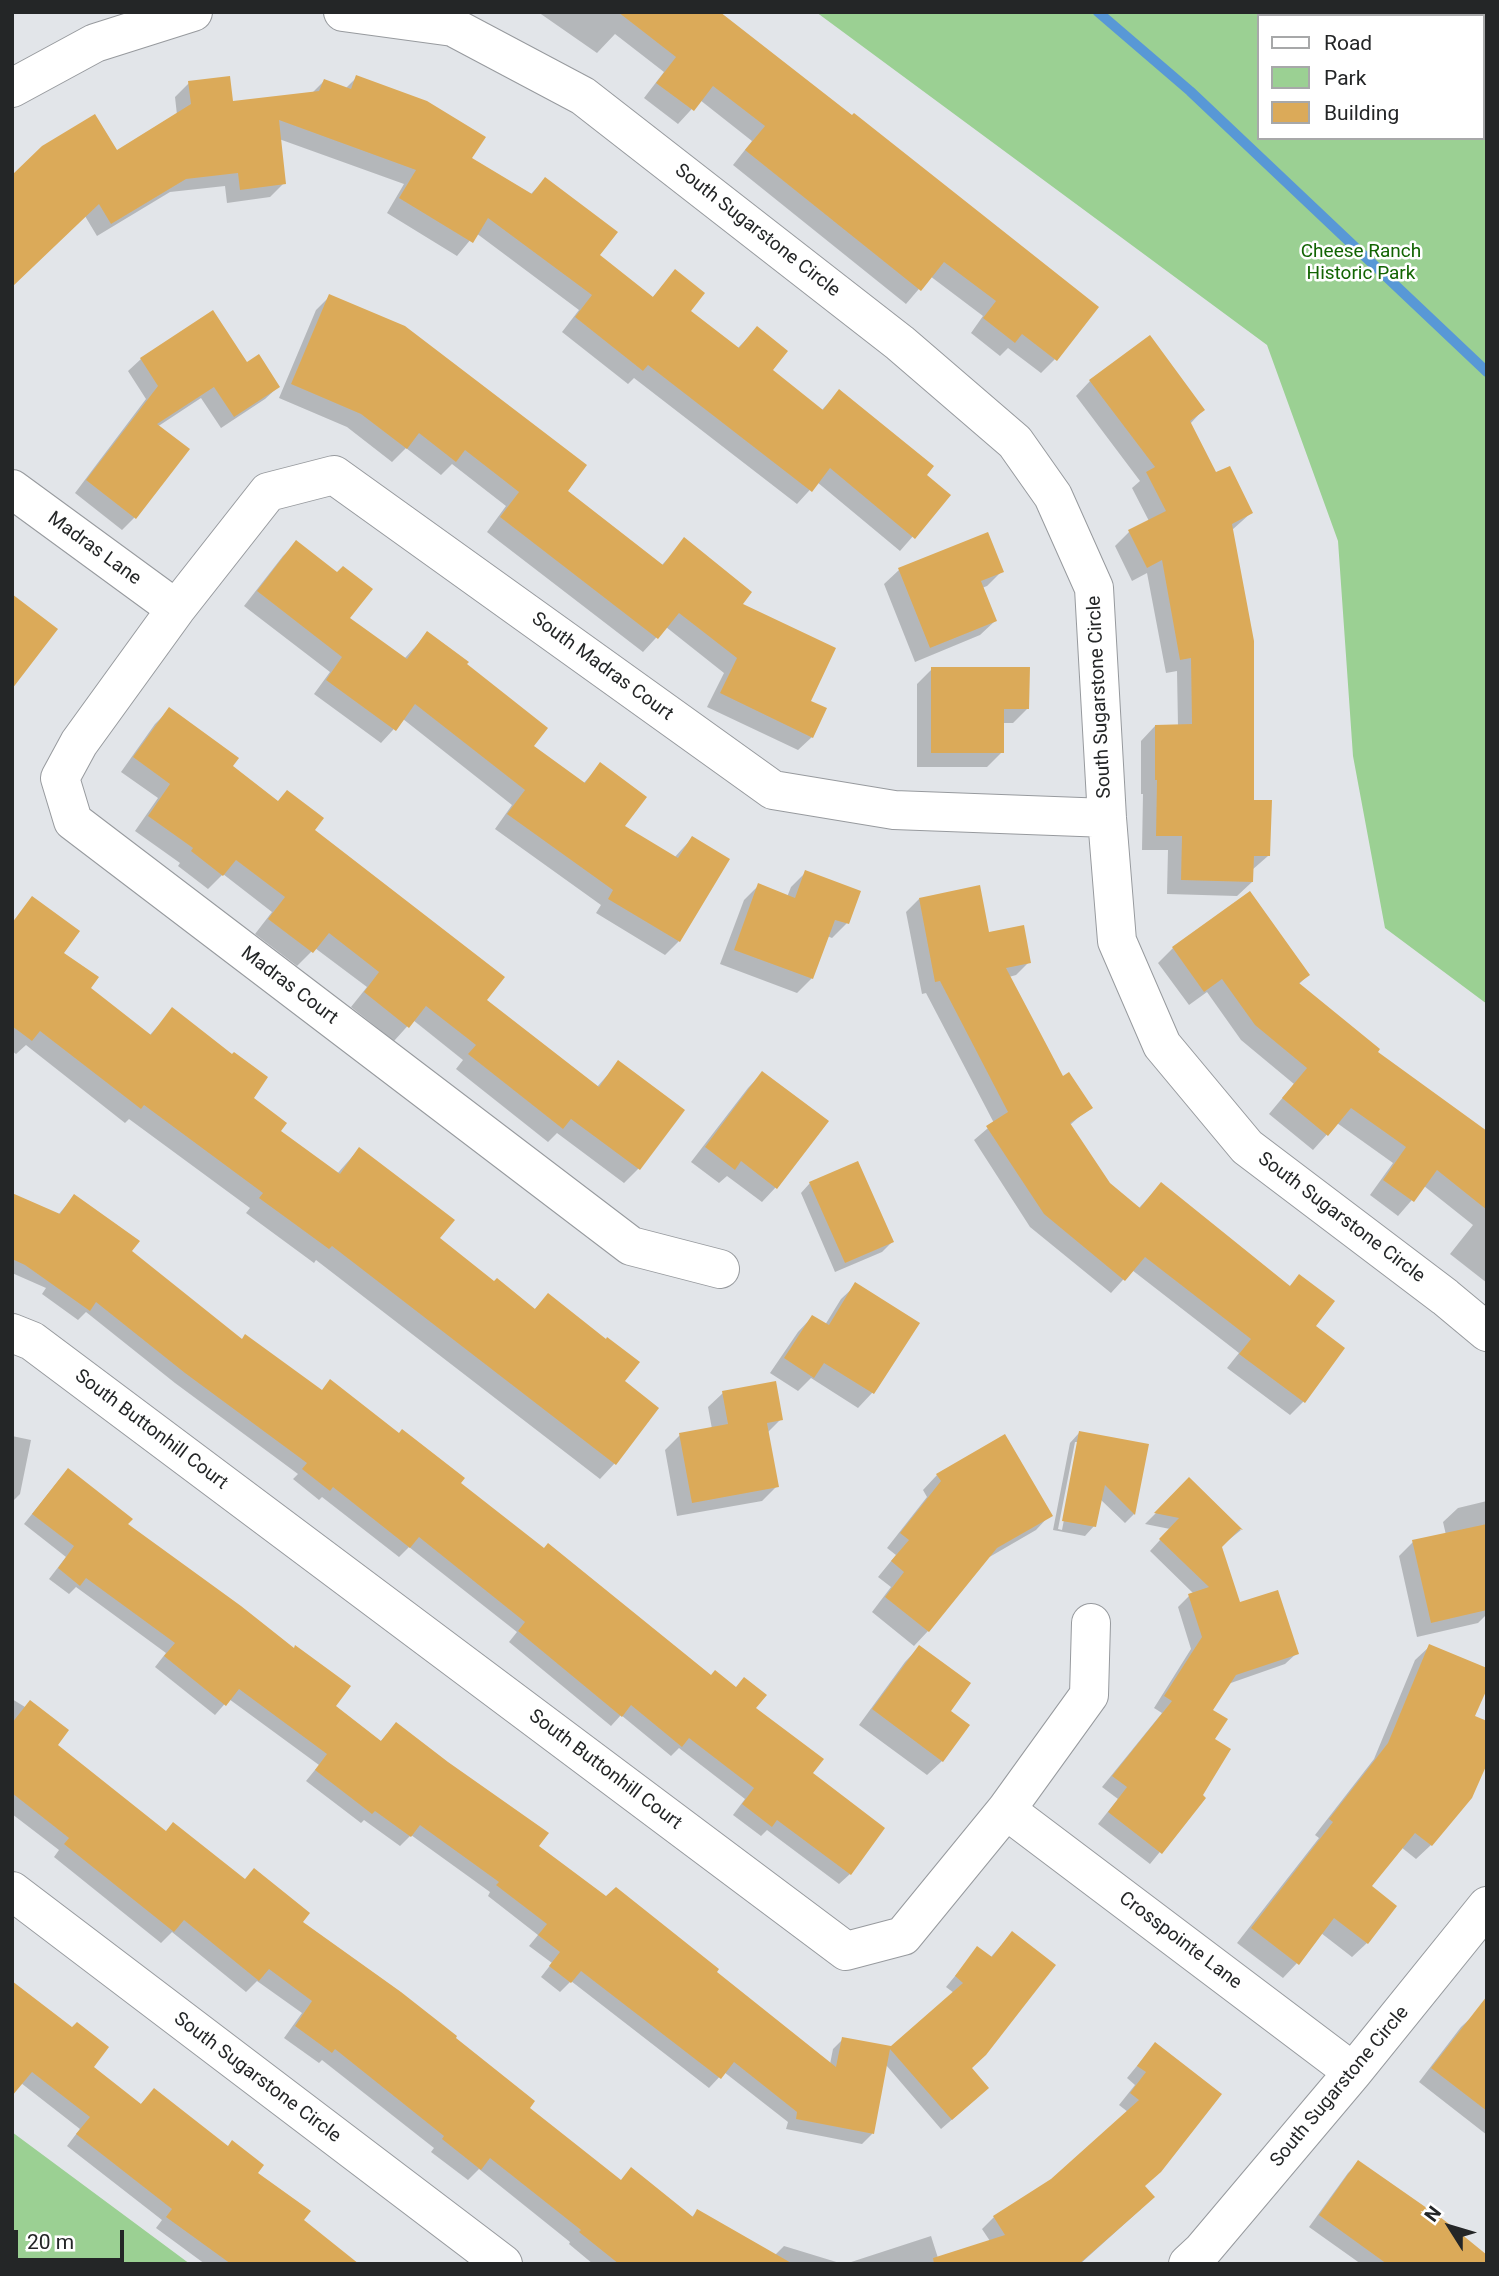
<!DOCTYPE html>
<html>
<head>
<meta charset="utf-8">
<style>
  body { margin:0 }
  #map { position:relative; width:1499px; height:2276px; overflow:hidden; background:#e2e5e9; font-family:Roboto,sans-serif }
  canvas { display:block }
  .frame { position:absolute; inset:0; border:14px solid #242627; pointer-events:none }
  .legend { position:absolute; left:1257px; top:14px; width:228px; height:126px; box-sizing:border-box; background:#fff; border:2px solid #a7a8a9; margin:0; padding:9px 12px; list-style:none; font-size:21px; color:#242627 }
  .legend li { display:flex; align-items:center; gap:14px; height:35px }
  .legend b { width:35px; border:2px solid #a7a8a9 }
  .north { position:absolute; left:1415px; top:2192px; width:70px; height:70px; -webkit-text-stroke:5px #fff; paint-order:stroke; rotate:307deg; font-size:19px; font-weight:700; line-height:28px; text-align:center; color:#242627 }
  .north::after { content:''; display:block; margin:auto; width:24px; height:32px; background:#242627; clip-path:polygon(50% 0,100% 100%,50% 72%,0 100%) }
  .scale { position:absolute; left:14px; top:2230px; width:110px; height:32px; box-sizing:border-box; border:4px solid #242627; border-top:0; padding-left:9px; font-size:21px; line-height:24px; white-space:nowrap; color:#242627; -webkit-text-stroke:5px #fff; paint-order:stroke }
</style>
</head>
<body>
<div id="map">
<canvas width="1499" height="2276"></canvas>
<div class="frame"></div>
<ul class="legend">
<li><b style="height:9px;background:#fff"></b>Road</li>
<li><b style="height:19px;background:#9bd093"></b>Park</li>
<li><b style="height:19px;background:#dbaa59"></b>Building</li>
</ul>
<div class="north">N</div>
<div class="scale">20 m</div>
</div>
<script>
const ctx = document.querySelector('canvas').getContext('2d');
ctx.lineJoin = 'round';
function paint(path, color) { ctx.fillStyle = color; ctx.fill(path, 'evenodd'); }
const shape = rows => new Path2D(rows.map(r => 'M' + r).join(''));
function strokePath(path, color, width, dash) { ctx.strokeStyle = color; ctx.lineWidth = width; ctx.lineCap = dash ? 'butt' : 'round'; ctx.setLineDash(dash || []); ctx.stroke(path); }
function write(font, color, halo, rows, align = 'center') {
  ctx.font = font + ' Roboto,sans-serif'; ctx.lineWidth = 5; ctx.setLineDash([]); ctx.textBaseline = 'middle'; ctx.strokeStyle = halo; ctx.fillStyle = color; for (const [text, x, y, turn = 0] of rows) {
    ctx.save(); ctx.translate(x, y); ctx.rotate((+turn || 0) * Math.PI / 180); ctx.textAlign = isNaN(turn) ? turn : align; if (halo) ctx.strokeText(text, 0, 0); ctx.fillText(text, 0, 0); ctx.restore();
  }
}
const green = shape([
  [816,12,1487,12,1487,1004,1385,928,1353,756,1338,541,1267,345],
  [1259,16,1483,16,1483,138,1259,138],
  [12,2132,190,2264,12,2264]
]);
const shadow = shape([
  [538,12,717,12,1055,359,1041,373,1008,348,1000,356,971,333,983,316,930,276,906,304,733,165,752,141,700,100,678,124,644,98,664,72,615,34,597,53],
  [357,77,470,159,530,195,545,179,598,255,652,298,675,271,689,311,737,349,757,328,770,371,821,411,839,391,925,475,949,495,900,551,817,482,797,504,634,378,628,384,562,332,579,310,476,233,457,256,387,213,404,184,279,139,284,183,270,197,227,203,225,186,170,192,97,236,85,216,116,152,177,115,175,97,189,83,232,103,311,94,324,81,345,89],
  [330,296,565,491,661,566,685,540,740,604,809,701,812,737,798,750,707,707,724,673,666,627,643,652,487,532,506,506,452,464,441,475,406,448,392,462,347,427,279,398,316,310],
  [141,359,246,364,278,387,265,399,221,428,201,398,157,427,134,518,122,530,75,493,146,399,128,371],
  [1090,381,1203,410,1190,424,1216,474,1251,513,1232,530,1252,801,1268,856,1252,870,1252,882,1237,896,1167,894,1168,850,1142,850,1143,794,1141,794,1141,741,1155,726,1178,726,1177,671,1166,673,1147,573,1132,581,1115,546,1129,532,1149,521,1132,488,1140,481,1076,396],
  [296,543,348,618,404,659,427,634,465,665,532,746,583,784,600,765,623,827,674,858,692,838,679,941,665,955,596,913,601,905,495,829,512,805,403,719,381,743,314,694,330,672,244,606,283,556],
  [899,570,1002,571,987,586,982,588,995,621,980,635,915,662,884,584],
  [932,669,1027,709,1013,723,1002,723,1002,752,987,767,917,767,917,684],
  [169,710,230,766,312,830,484,1000,597,1087,618,1063,682,1111,638,1169,624,1183,557,1133,548,1142,456,1069,463,1060,413,1020,394,1041,351,1007,367,987,315,948,297,966,255,934,272,912,223,874,208,889,178,866,180,863,135,831,158,798,121,772,155,724],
  [806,872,847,923,832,938,827,936,812,978,797,993,720,964,744,900,759,885,787,897,791,887],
  [919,899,988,934,1029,962,1016,975,1009,977,1062,1079,1090,1107,1070,1125,1108,1185,1138,1209,1161,1184,1289,1287,1299,1277,1303,1402,1290,1415,1227,1368,1239,1353,1132,1270,1111,1293,1030,1227,974,1140,994,1123,926,993,922,994,906,912],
  [12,948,62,953,88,989,149,1036,172,1010,278,1132,337,1174,359,1149,438,1239,494,1283,534,1310,548,1295,606,1341,622,1381,657,1409,614,1464,600,1479,316,1260,314,1263,246,1213,250,1208,129,1119,125,1123,26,1045,16,1054,12,1051],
  [1173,948,1308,975,1298,985,1375,1053,1487,1133,1487,1283,1450,1254,1473,1225,1424,1186,1398,1216,1370,1195,1393,1163,1337,1123,1313,1150,1269,1114,1294,1084,1241,1040,1207,992,1189,1005,1158,963],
  [762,1073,776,1187,762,1202,727,1176,719,1183,691,1162,748,1088],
  [810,1183,892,1242,882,1252,835,1272,801,1193],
  [12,1195,58,1215,74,1196,130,1251,241,1341,458,1484,753,1708,811,1774,850,1874,839,1884,767,1830,761,1836,733,1815,745,1799,679,1748,671,1756,621,1715,611,1726,509,1642,517,1632,409,1547,399,1557,322,1497,319,1500,293,1479,298,1474,175,1383,86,1312,78,1320,42,1294,46,1288,12,1273],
  [856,1285,917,1324,872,1393,858,1408,811,1378,798,1391,770,1373,798,1332,812,1317,825,1325,841,1299],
  [723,1393,781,1419,767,1433,777,1486,762,1501,677,1516,665,1450,680,1435,712,1429,708,1407],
  [1079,1433,1147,1445,1134,1514,1125,1523,1100,1499,1094,1526,1085,1536,1053,1530,1070,1443],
  [1075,1442,1079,1442,1062,1530,1058,1529],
  [12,1436,31,1440,20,1494,12,1502],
  [937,1475,1050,1515,1036,1530,986,1559,928,1631,914,1646,872,1612,891,1587,878,1577,896,1555,887,1548,927,1497,923,1490],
  [59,1480,126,1525,334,1707,380,1742,396,1724,536,1846,606,1898,714,1972,830,2064,833,2049,843,2039,891,2048,954,1993,946,1987,978,1948,990,1958,1012,1933,970,2069,977,2098,941,2129,886,2065,872,2134,862,2144,786,2129,788,2122,724,2072,709,2088,571,1981,560,1992,541,1977,552,1963,529,1946,538,1935,488,1896,490,1892,411,1835,400,1846,364,1820,361,1823,306,1781,319,1765,229,1699,215,1715,155,1667,166,1653,76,1587,69,1594,49,1579,66,1557,24,1524],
  [1189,1480,1241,1530,1220,1547,1239,1605,1297,1653,1285,1664,1228,1684,1211,1711,1213,1739,1201,1795,1204,1798,1150,1864,1098,1824,1118,1799,1102,1787,1162,1713,1154,1708,1191,1649,1178,1607,1189,1596,1194,1594,1150,1551,1170,1529,1145,1524],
  [1487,1501,1487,1614,1478,1623,1417,1637,1399,1556,1413,1542,1446,1535,1443,1522,1458,1508],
  [1430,1646,1473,1717,1431,1845,1416,1859,1401,1847,1370,1887,1367,1943,1352,1957,1321,1933,1297,1963,1283,1978,1237,1943,1319,1838,1315,1835,1374,1759,1415,1660],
  [919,1647,948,1711,942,1761,927,1775,859,1725,905,1662],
  [12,1699,25,1707,55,1745,165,1832,300,1922,453,2038,527,2108,620,2181,691,2218,697,2211,775,2255,784,2246,843,2264,593,2264,569,2244,570,2242,479,2169,468,2180,431,2152,434,2148,322,2060,319,2063,284,2038,302,2013,257,1981,246,1992,172,1932,161,1943,54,1857,59,1850,12,1814],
  [12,1983,91,2067,140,2105,154,2090,255,2174,302,2221,356,2264,205,2264,156,2228,162,2220,67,2146,80,2129,21,2083],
  [1475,2014,1487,2024,1487,2135,1419,2082,1461,2027],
  [1155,2044,1141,2209,1080,2264,845,2264,931,2236,938,2258,990,2241,982,2229,994,2217,1052,2181,1128,2112,1119,2105,1135,2085,1127,2078],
  [1359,2162,1487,2264,1372,2264,1370,2262,1361,2264,1309,2227,1348,2173]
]);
const stream = shape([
  [1098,12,1190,91,1487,372]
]);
const building = shape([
  [618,12,720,12,852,115,854,113,1099,307,1057,361,1022,334,1015,343,983,318,996,301,944,262,921,291,745,150,765,126,713,86,694,111,656,83,676,57],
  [356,75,427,101,486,137,472,158,532,194,545,177,618,232,600,255,653,297,675,269,705,293,691,311,739,348,757,326,788,351,773,370,823,410,839,389,934,466,927,475,951,495,915,539,830,468,812,492,648,365,643,371,575,317,592,295,488,218,473,243,399,198,416,170,279,120,286,184,240,190,238,173,186,179,111,224,99,204,12,287,12,175,42,146,95,114,117,150,191,104,188,81,230,76,233,101,319,91,324,79,351,89],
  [329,294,405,326,587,465,568,491,663,565,684,537,752,592,743,604,836,648,811,701,827,708,813,738,720,693,737,658,679,613,658,639,500,517,519,492,465,450,456,462,419,433,407,449,361,414,291,384],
  [213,310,247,362,259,354,280,387,234,417,214,387,157,424,190,449,136,519,86,480,158,386,140,358],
  [1150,335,1205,410,1190,421,1216,472,1230,466,1253,513,1232,524,1254,641,1254,800,1272,800,1270,856,1254,856,1253,882,1181,880,1182,836,1156,836,1157,780,1155,780,1155,725,1192,724,1191,658,1180,660,1162,560,1147,568,1128,530,1166,511,1146,472,1155,467,1089,380],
  [988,532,1004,572,981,581,997,621,930,648,898,568],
  [296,540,337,572,343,566,373,589,350,618,407,659,427,631,469,662,467,664,548,728,534,746,585,783,600,762,647,797,625,826,678,858,692,836,730,859,680,942,608,899,613,890,507,814,525,790,415,704,396,731,326,680,342,657,257,591],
  [12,594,58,629,12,689],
  [931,667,1030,667,1029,709,1004,709,1004,753,931,753],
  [169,707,239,758,233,766,278,801,287,790,324,818,315,830,505,977,487,1000,599,1087,618,1060,685,1110,640,1170,571,1119,563,1129,468,1054,476,1045,426,1006,409,1028,364,992,379,972,329,933,313,953,268,919,285,897,236,860,223,876,191,851,193,848,148,816,170,784,133,757],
  [805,870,861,891,849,924,835,920,813,979,734,950,758,883,795,898],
  [980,885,989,932,1024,925,1031,963,1006,968,1063,1076,1069,1072,1093,1108,1070,1123,1110,1183,1140,1208,1161,1182,1290,1286,1299,1274,1335,1301,1316,1326,1345,1348,1305,1403,1239,1354,1251,1339,1145,1257,1125,1281,1044,1214,986,1126,1008,1112,940,981,935,982,919,898],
  [1250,891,1310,975,1299,983,1380,1049,1378,1052,1487,1131,1487,1210,1437,1170,1414,1202,1383,1180,1406,1147,1351,1108,1328,1136,1282,1098,1307,1068,1255,1025,1222,979,1204,992,1172,947],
  [32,896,80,931,64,953,99,977,91,988,151,1035,172,1007,232,1054,234,1052,268,1077,254,1098,287,1123,281,1131,340,1174,359,1147,455,1220,440,1238,494,1281,497,1278,535,1309,548,1293,606,1339,607,1337,640,1362,625,1381,659,1408,616,1465,332,1246,329,1249,259,1198,263,1193,144,1105,141,1109,40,1031,32,1041,12,1026,12,923],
  [762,1071,829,1121,777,1189,741,1161,735,1170,705,1147],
  [858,1161,894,1242,845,1263,809,1182],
  [12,1193,60,1214,74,1194,140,1241,132,1251,242,1339,245,1334,322,1390,330,1379,399,1433,402,1429,465,1478,461,1483,544,1548,548,1543,711,1675,715,1670,736,1687,744,1677,767,1695,756,1708,824,1759,813,1773,885,1828,851,1875,777,1820,772,1827,742,1804,754,1788,689,1738,682,1747,631,1705,622,1717,518,1631,525,1622,419,1537,410,1548,333,1487,330,1491,302,1469,307,1463,185,1373,96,1302,90,1311,25,1265,12,1259],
  [855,1282,920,1323,874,1394,824,1363,814,1378,784,1358,812,1315,829,1325],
  [776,1381,783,1420,767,1423,779,1487,692,1503,679,1433,728,1424,722,1391],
  [1079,1431,1149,1444,1135,1515,1105,1485,1096,1527,1062,1521],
  [1005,1434,1053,1516,997,1548,929,1632,885,1597,904,1572,891,1561,909,1540,900,1533,941,1481,936,1474],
  [68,1468,133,1519,128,1524,241,1606,294,1648,295,1645,351,1686,336,1706,381,1741,396,1722,448,1762,549,1833,539,1846,606,1896,616,1887,719,1969,717,1972,836,2067,842,2037,891,2046,963,1983,955,1976,977,1946,992,1957,1012,1931,1056,1965,986,2055,972,2068,989,2088,952,2120,890,2049,874,2134,796,2119,797,2112,734,2062,721,2079,581,1971,571,1983,549,1966,560,1952,538,1935,547,1924,496,1885,499,1882,420,1825,411,1837,375,1811,372,1814,315,1770,327,1754,239,1689,226,1706,164,1656,175,1643,86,1578,80,1586,58,1568,74,1546,32,1514],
  [1189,1477,1243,1530,1240,1529,1222,1547,1240,1602,1278,1590,1299,1654,1236,1675,1213,1710,1228,1719,1215,1739,1231,1749,1203,1795,1206,1798,1162,1854,1108,1812,1127,1787,1112,1776,1172,1701,1164,1696,1202,1637,1188,1594,1209,1587,1159,1539,1179,1518,1154,1513],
  [1487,1524,1487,1610,1431,1623,1412,1540],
  [1429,1644,1487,1668,1487,1689,1475,1716,1487,1721,1487,1764,1472,1798,1432,1846,1415,1833,1372,1886,1397,1906,1368,1944,1334,1918,1299,1965,1251,1928,1333,1822,1329,1819,1388,1743],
  [919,1645,971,1683,951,1711,970,1725,943,1762,872,1709],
  [30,1700,69,1730,58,1745,166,1831,173,1822,245,1879,254,1868,310,1913,303,1922,401,1992,457,2036,456,2038,535,2101,530,2108,621,2180,631,2167,693,2217,697,2209,793,2264,619,2264,579,2232,581,2230,490,2158,481,2170,442,2139,444,2136,335,2049,332,2053,295,2026,312,2001,269,1969,259,1981,184,1920,174,1932,64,1844,69,1838,12,1793,12,1723],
  [12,1981,72,2027,77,2022,109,2047,94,2067,141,2104,154,2088,228,2146,232,2140,264,2165,258,2173,311,2211,304,2220,359,2264,231,2264,166,2217,172,2209,76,2134,90,2117,32,2072,12,2096],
  [1487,1996,1487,2111,1431,2068],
  [1155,2042,1222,2094,1161,2172,1145,2186,1155,2197,1079,2264,934,2264,933,2258,1005,2235,993,2216,1051,2179,1139,2100,1130,2093,1146,2072,1137,2066],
  [1358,2160,1444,2220,1487,2255,1487,2264,1387,2264,1319,2215]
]);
const minor = shape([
  [343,12,453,27,583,96,900,343,1015,442,1053,496,1094,588,1107,818,1117,941,1162,1045,1247,1147,1445,1297,1487,1332],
  [12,88,95,43,193,12],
  [12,489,176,609],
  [720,1269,631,1246,73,821,60,778,79,743,176,609,268,492,334,475,773,790,894,810,1107,818],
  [12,1333,32,1341,846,1951,903,1936,1006,1810,1089,1695,1091,1623],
  [1006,1810,1353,2072],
  [12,1891,503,2264],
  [1188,2264,1202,2251,1353,2072,1487,1906]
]);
const streetNames = [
  ["South Sugarstone Circle",757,231,38],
  ["Madras Lane",94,549,36],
  ["South Madras Court",602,667,36],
  ["South Sugarstone Circle",1100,697,-93],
  ["Madras Court",289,986,37],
  ["South Sugarstone Circle",1341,1218,37],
  ["South Buttonhill Court",151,1430,37],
  ["South Buttonhill Court",605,1770,37],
  ["Crosspointe Lane",1180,1941,37],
  ["South Sugarstone Circle",257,2078,37],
  ["South Sugarstone Circle",1340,2087,-50]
];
const parkNames = [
  ["Cheese Ranch",1361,252],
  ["Historic Park",1361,274]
];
paint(green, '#9bd093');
paint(shadow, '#0003');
strokePath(stream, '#5898d6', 10);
paint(building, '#dbaa59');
strokePath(minor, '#979a9e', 40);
strokePath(minor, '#fff', 38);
write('19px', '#242627', '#fff', streetNames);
write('19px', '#126403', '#fff', parkNames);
</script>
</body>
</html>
